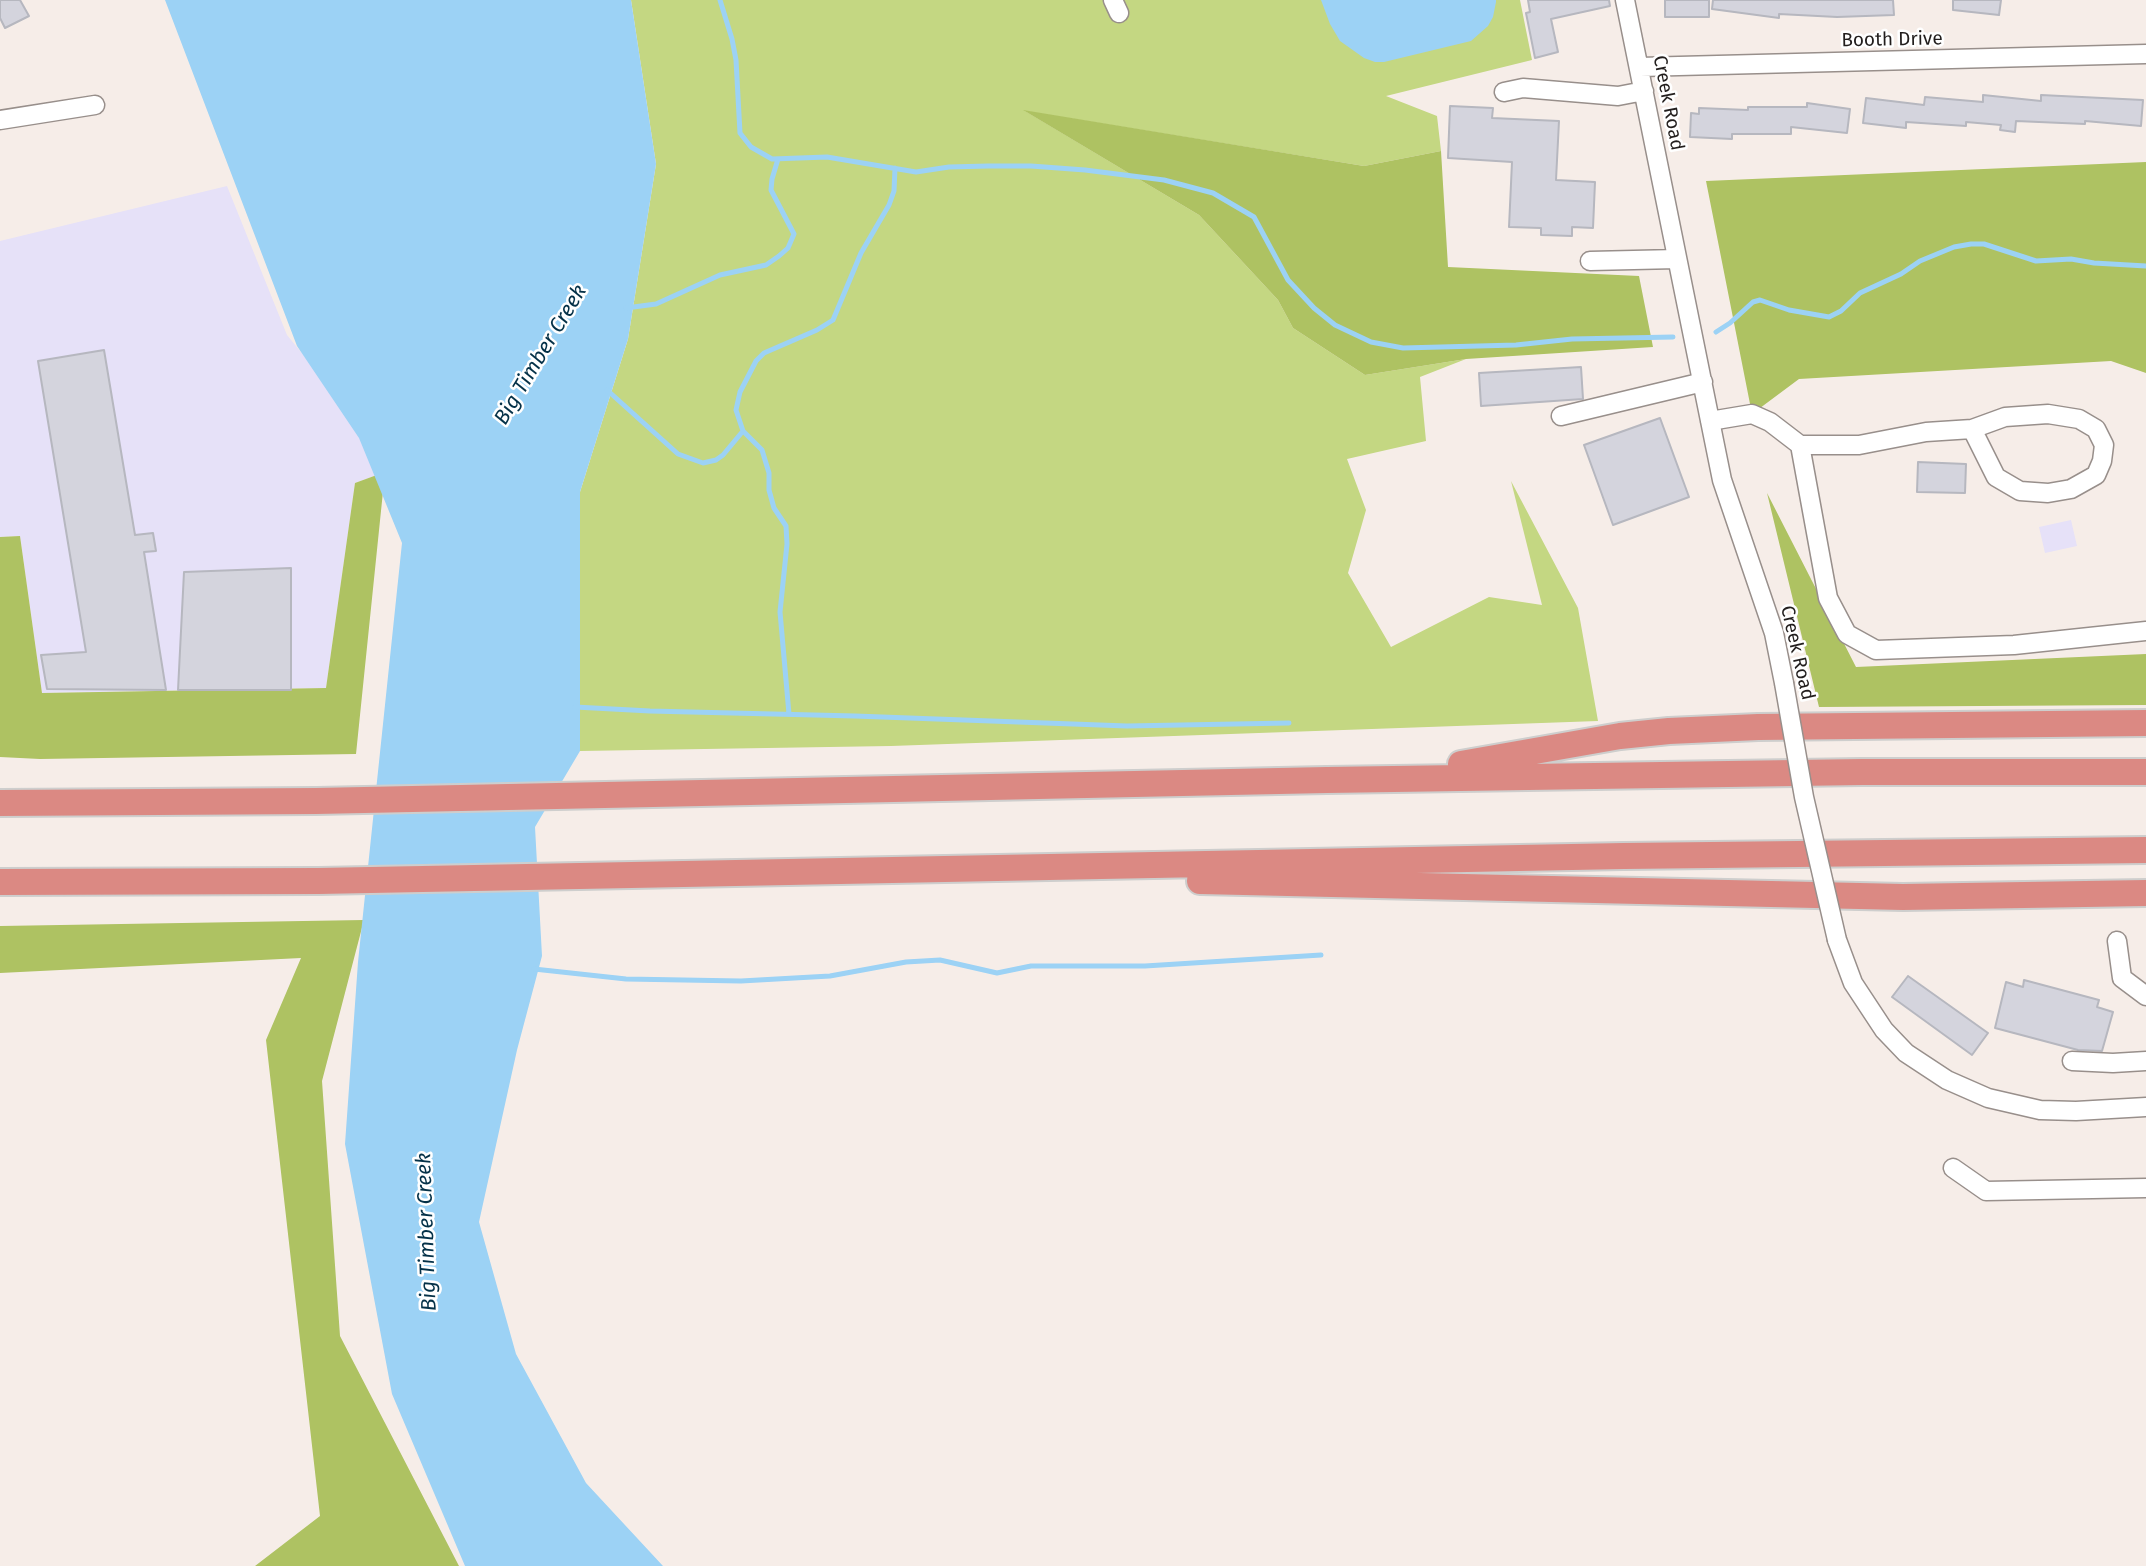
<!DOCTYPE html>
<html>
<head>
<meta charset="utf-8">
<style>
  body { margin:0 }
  canvas { display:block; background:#f6ede8 }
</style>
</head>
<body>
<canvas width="2146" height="1566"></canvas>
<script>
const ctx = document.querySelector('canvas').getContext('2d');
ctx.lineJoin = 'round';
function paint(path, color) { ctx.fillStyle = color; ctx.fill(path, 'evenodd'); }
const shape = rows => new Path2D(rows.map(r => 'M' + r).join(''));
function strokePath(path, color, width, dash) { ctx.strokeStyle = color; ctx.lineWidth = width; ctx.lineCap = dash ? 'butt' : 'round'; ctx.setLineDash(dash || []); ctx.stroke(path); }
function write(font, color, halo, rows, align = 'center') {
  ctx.font = font + ' "Fira Sans",sans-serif'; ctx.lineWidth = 5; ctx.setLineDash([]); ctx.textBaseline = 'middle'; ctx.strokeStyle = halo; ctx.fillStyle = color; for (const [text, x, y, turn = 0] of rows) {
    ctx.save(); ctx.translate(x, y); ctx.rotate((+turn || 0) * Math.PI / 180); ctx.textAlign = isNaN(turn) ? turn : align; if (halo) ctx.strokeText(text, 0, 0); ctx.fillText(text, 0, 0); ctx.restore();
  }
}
const industrial = shape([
  [227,186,287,335,381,450,385,472,355,483,326,688,42,693,20,536,0,537,0,241],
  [2071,520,2077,546,2045,553,2039,527]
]);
const green = shape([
  [631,0,1520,0,1532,60,1386,96,1437,116,1441,151,1364,166,1025,111,1199,215,1278,300,1293,328,1365,375,1466,359,1420,377,1426,441,1347,459,1366,510,1348,573,1391,647,1489,597,1542,605,1511,481,1578,608,1598,721,891,746,580,751,580,492,628,339,656,164]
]);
const forest = shape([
  [1023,110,1364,166,1441,151,1448,267,1639,276,1653,347,1466,359,1365,375,1293,328,1278,300,1199,215],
  [2146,162,2146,373,2111,361,1799,379,1752,414,1706,181],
  [385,472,356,754,40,759,0,757,0,537,20,536,42,693,326,688,355,483],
  [1767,493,1856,667,2146,654,2146,705,1819,707],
  [364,920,322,1081,340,1336,459,1566,255,1566,320,1516,266,1040,301,958,0,973,0,926]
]);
const water = shape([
  [165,0,631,0,656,164,628,339,580,492,580,751,535,827,542,956,517,1050,479,1222,516,1354,586,1483,663,1566,465,1566,392,1394,345,1144,358,962,402,543,359,438,297,346],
  [1321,0,1496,0,1496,2,1493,17,1488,26,1471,41,1384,62,1375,62,1364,58,1340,41,1330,24]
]);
const stream = shape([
  [720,0,732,39,736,60,740,133,751,147,772,159,827,157,916,172,949,167,988,166,1031,166,1085,170,1164,180,1213,193,1254,217,1288,280,1314,308,1335,325,1371,342,1403,348,1516,345,1572,339,1673,337],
  [626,308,656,304,720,275,766,265,779,256,788,248,794,234,771,190,772,179,778,159],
  [1716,332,1730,323,1753,302,1760,300,1789,310,1829,317,1841,311,1860,293,1901,274,1920,261,1954,247,1971,244,1984,244,2036,261,2071,259,2094,263,2146,266],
  [607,390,678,454,703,463,716,460,723,455,743,431],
  [575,707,650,711,855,716,1127,726,1289,723],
  [789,714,780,612,787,544,786,526,774,508,769,490,769,473,762,450,743,431,736,410,740,392,756,361,764,353,817,330,833,320,861,253,889,205,894,191,895,168],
  [534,969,626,979,741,981,830,976,906,962,940,960,997,973,1031,966,1145,966,1321,955]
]);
const building = shape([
  [0,0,20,0,29,16,5,28,0,18,0,0],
  [1528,0,1609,0,1610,6,1551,19,1558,52,1535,58,1526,13,1530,12,1528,0],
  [1665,0,1709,0,1709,17,1665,17,1665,0],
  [1713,0,1893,0,1894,15,1837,17,1779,14,1779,18,1712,9,1713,0],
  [1953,0,2001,0,1999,15,1953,10,1953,0],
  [1983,95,2041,101,2041,95,2143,100,2141,126,2085,121,2085,124,2016,121,2015,132,2000,130,2001,125,1966,122,1966,126,1906,122,1906,128,1863,123,1866,98,1924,105,1925,97,1983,102,1983,95],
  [1807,103,1850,109,1847,133,1791,127,1791,134,1732,134,1732,139,1690,137,1691,113,1699,114,1699,108,1748,110,1748,107,1807,107,1807,103],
  [1450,106,1493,108,1492,118,1559,121,1556,180,1595,182,1593,228,1572,227,1572,236,1541,235,1541,228,1509,227,1512,162,1448,158,1450,106],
  [104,350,135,535,153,533,156,551,144,552,166,690,47,689,41,655,86,652,38,361,104,350],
  [1581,367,1583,399,1481,406,1479,373,1581,367],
  [1660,418,1689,497,1613,525,1584,445,1660,418],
  [1918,462,1966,464,1965,493,1917,492,1918,462],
  [291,568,291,690,178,690,184,572,291,568],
  [1908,976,1988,1033,1972,1055,1892,997,1908,976],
  [2024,980,2099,1000,2097,1007,2113,1012,2102,1051,2078,1050,1995,1028,2006,982,2023,987,2024,980]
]);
const minor = shape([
  [1113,0,1119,13],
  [1625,0,1722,480,1774,633,1784,683],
  [1640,67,2146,54],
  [1504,92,1523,88,1618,96,1644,91],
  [0,120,95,105],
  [1590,261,1677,259],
  [1561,416,1703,382],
  [1710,421,1752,414,1770,422,1800,445,1828,598,1847,634,1876,650,2014,645,2146,631],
  [1800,445,1859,445,1926,432,1972,429,2005,417,2048,414,2079,419,2096,429,2104,445,2102,461,2096,475,2071,489,2048,493,2020,491,1996,477,1972,429],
  [1837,940,1853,983,1884,1030,1906,1053,1947,1080,1988,1098,2040,1110,2076,1111,2146,1107],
  [2117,941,2122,978,2146,996],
  [2072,1061,2113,1063,2146,1061],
  [1953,1168,1986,1191,2146,1188]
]);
const highway = shape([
  [1461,764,1620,736,1669,731,1758,727,2146,723],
  [0,803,316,801,1327,780,1862,772,2146,772],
  [1200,881,1903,897,2146,893],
  [0,882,318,881,1624,856,2146,850]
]);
const minorBridge = shape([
  [1784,683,1804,797,1837,940]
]);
const streetNames = [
  ["Booth Drive",1892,40,-1],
  ["Creek Road",1668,103,79],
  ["Creek Road",1797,653,77]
];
const waterNames = [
  ["Big Timber Creek",541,355,-59],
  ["Big Timber Creek",427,1232,-92]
];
paint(industrial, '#e6e1f8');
paint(green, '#c4d782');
paint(forest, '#aec262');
paint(water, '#9cd2f5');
strokePath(stream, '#9cd2f5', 5);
paint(building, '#d4d4dd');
strokePath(building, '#b6b7bf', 2);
strokePath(minor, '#988f8b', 21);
strokePath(highway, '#cececd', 30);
strokePath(minor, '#fff', 18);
strokePath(highway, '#db8983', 26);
strokePath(minorBridge, '#988f8b', 21, []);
strokePath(minorBridge, '#fff', 18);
write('19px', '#221e1d', '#fff', streetNames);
write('italic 21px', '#043148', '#fff', waterNames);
</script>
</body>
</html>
